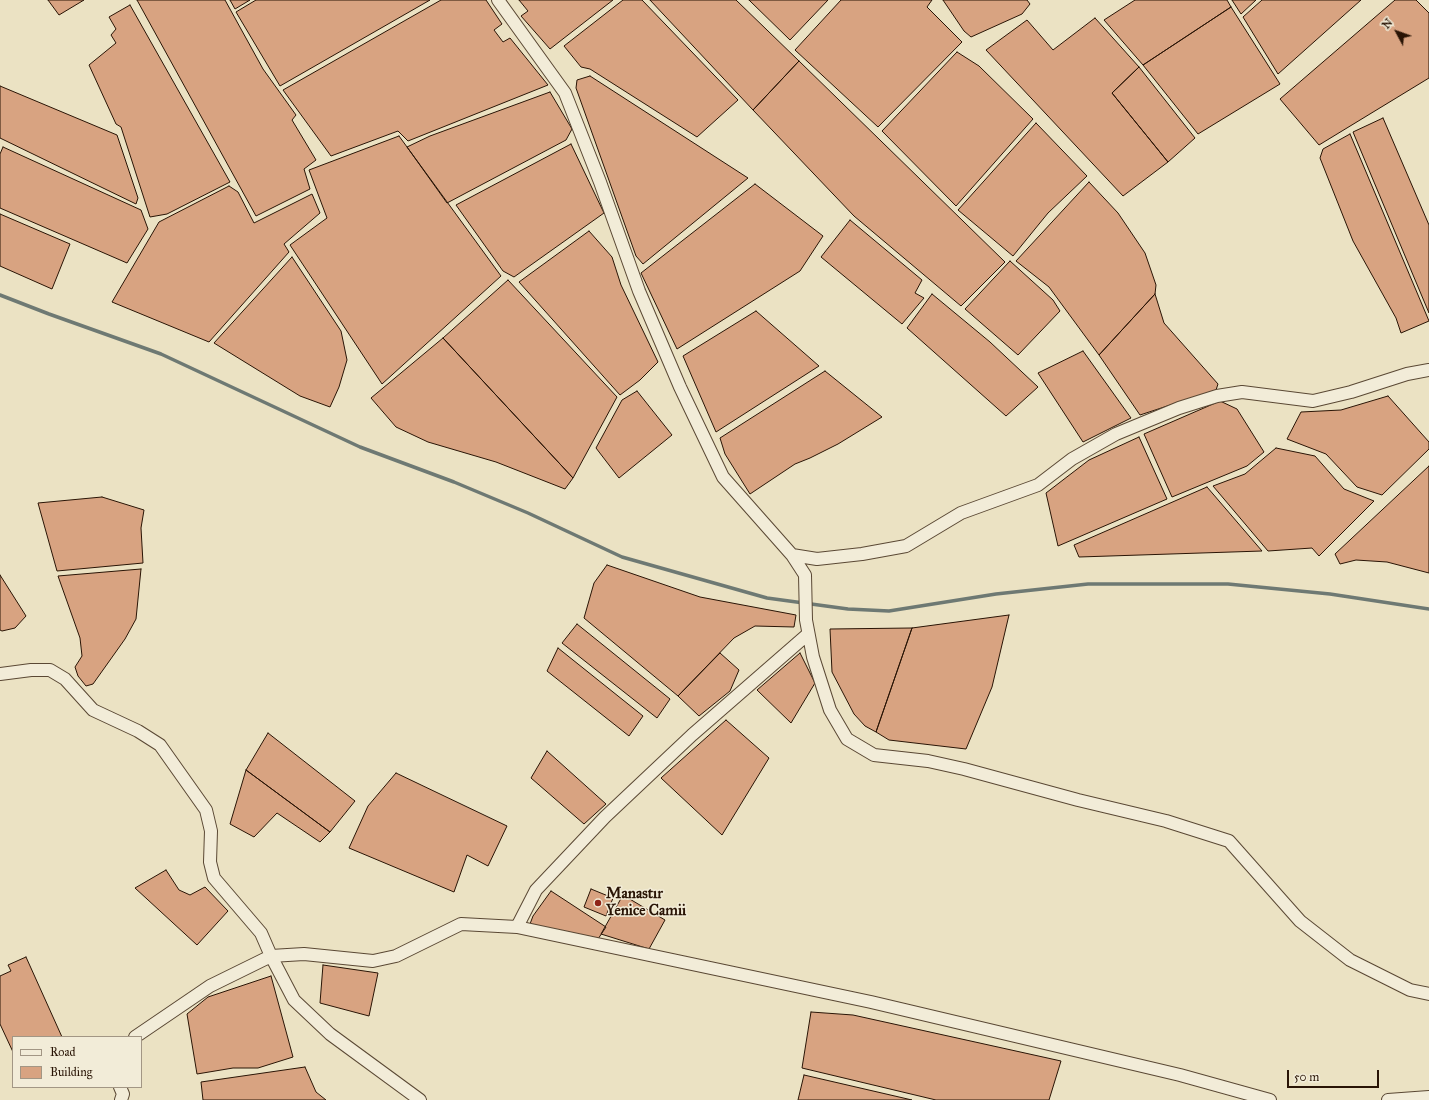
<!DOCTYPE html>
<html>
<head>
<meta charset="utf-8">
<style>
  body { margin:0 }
  #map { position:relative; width:1429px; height:1100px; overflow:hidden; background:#ebe2c3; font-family:"IM FELL Great Primer",serif }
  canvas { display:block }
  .legend { position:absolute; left:12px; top:1036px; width:130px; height:52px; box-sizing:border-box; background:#f2ecd8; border:1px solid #a29684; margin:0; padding:5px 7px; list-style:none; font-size:12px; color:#291405 }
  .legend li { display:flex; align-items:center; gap:8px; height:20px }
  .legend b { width:20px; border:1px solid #a29684 }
  .north { position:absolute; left:1377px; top:12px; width:40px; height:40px; -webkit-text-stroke:3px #f2ecd8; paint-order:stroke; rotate:311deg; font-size:11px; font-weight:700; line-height:16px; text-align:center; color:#291405 }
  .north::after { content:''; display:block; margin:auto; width:14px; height:18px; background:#291405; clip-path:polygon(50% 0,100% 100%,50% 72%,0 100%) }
  .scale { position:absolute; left:1287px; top:1070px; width:92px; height:18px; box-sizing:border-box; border:2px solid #291405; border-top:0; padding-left:5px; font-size:12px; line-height:14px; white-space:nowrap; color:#291405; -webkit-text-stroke:3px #f2ecd8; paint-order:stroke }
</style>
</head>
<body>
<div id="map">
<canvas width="1429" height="1100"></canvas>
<ul class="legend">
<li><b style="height:5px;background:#f2ecd8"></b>Road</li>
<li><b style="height:11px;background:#d8a381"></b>Building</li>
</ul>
<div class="north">N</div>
<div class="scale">50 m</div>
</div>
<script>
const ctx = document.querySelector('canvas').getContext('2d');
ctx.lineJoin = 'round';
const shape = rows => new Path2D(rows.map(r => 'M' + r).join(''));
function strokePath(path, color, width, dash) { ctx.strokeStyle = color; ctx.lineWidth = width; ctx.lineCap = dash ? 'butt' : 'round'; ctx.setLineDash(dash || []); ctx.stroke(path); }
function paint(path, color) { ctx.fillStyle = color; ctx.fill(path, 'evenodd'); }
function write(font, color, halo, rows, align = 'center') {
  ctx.font = font + ' "IM FELL Great Primer",serif'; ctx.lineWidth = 3; ctx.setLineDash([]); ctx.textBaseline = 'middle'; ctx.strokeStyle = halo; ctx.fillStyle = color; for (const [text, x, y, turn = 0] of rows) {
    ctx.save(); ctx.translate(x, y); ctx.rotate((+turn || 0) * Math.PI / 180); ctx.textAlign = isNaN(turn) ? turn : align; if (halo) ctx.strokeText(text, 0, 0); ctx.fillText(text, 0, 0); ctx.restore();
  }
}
const stream = shape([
  [0,295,49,314,161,354,360,447,454,482,528,513,622,557,767,598,848,609,889,611,996,594,1088,584,1228,584,1330,594,1429,609]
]);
const building = shape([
  [48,0,84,0,59,15,48,0],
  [137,0,225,0,263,69,296,115,292,120,316,160,304,169,310,189,256,216,137,0],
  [230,0,250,0,235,9,230,0],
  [256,0,430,0,280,86,236,12,256,0],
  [441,0,486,0,502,24,494,30,503,42,510,38,548,85,408,141,398,131,331,156,283,90,441,0],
  [519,0,613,0,550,49,521,16,528,11,519,0],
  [623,0,642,0,738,100,697,137,590,69,581,67,564,46,623,0],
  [650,0,736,0,799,61,753,110,650,0],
  [749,0,828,0,790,40,749,0],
  [841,0,932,0,927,7,962,42,878,127,795,50,841,0],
  [943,0,1027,0,1030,4,1022,14,971,37,964,31,943,0],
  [1135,0,1227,0,1231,7,1143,65,1104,20,1135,0],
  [1232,0,1256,0,1241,14,1232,0],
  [1262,0,1361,0,1278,74,1243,17,1262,0],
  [1395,0,1416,0,1429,13,1429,78,1319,145,1280,99,1395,0],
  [130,5,230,182,167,214,150,217,121,127,116,124,89,65,116,43,111,35,116,29,109,17,130,5],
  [1231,7,1280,84,1198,134,1143,65,1231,7],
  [1095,18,1139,67,1112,93,1168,162,1123,196,986,50,1027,20,1053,50,1095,18],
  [957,52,979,66,1033,119,956,206,882,131,957,52],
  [799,61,1005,262,961,306,854,216,753,110,799,61],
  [1139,67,1195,138,1168,162,1112,93,1139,67],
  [590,76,748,178,643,264,636,256,576,88,577,80,590,76],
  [0,86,117,135,138,198,136,204,0,138,0,86],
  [550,92,572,129,566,140,447,203,407,147,430,136,550,92],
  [1383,118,1429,225,1429,313,1353,132,1383,118],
  [1036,123,1087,176,1048,213,1013,256,958,210,1036,123],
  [1350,134,1429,321,1401,333,1396,318,1353,241,1320,158,1323,149,1350,134],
  [399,136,501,276,382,384,290,245,327,218,309,170,399,136],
  [571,144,604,213,514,277,503,271,456,205,571,144],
  [3,147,141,210,148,229,127,263,0,208,0,154,3,147],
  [1089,182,1118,213,1145,253,1156,285,1155,294,1099,355,1049,287,1016,261,1089,182],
  [755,184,823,236,800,271,677,349,641,273,755,184],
  [229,186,238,192,254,223,312,194,320,213,284,244,289,252,209,342,112,302,159,222,229,186],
  [0,214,70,244,52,289,0,266,0,214],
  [850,220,922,280,915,293,924,298,902,324,821,257,850,220],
  [589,231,612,257,621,285,658,362,640,380,620,395,519,282,589,231],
  [292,257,341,331,347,360,339,387,330,407,300,396,214,343,292,257],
  [1010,261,1053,300,1060,311,1018,355,965,309,1010,261],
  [508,280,617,397,573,478,443,338,508,280],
  [932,294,990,342,1038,387,1006,416,907,328,932,294],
  [1155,294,1164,323,1218,384,1216,390,1140,415,1099,355,1155,294],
  [756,311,819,366,716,432,683,356,756,311],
  [443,338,573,478,565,489,496,462,428,442,396,427,371,398,443,338],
  [1083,351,1131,418,1083,442,1038,373,1083,351],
  [825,371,882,417,838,444,810,458,795,464,750,494,725,454,720,438,825,371],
  [637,391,672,435,619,478,596,448,622,400,637,391],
  [1388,396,1429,442,1429,449,1382,495,1357,487,1326,454,1287,439,1301,412,1341,410,1388,396],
  [1220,401,1237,409,1264,452,1247,466,1172,497,1144,434,1220,401],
  [1139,437,1167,499,1058,546,1046,493,1089,460,1139,437],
  [1276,448,1315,456,1344,489,1374,501,1319,556,1312,548,1268,551,1213,486,1245,474,1276,448],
  [1429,466,1429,573,1387,562,1356,560,1340,564,1335,554,1429,466],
  [1207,487,1262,551,1079,557,1074,545,1207,487],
  [102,497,144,510,141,528,143,563,57,571,38,503,102,497],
  [607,565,700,597,796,615,794,627,755,626,734,638,678,696,584,618,594,583,607,565],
  [141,569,136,619,125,639,93,684,86,686,78,676,75,667,82,656,80,638,58,576,141,569],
  [0,575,26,616,15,628,2,631,0,630,0,575],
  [1009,615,992,687,966,749,889,740,876,732,912,628,1009,615],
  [577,624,670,699,657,718,562,643,577,624],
  [912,628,876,732,865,726,854,714,832,672,830,629,912,628],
  [558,648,643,716,629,736,547,671,558,648],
  [720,653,739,670,730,691,699,716,678,696,720,653],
  [800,653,815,683,791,723,757,690,800,653],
  [726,720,769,758,722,835,661,778,726,720],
  [268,733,355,801,330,832,246,770,268,733],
  [547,751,606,804,584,824,531,778,547,751],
  [246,770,330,832,320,842,277,813,254,837,230,824,246,770],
  [396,773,507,826,488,866,467,855,454,892,349,848,368,806,396,773],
  [166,870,179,890,190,895,205,887,228,911,197,945,135,888,166,870],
  [591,889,613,898,606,916,584,907,591,889],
  [551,891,606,927,598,939,530,924,533,916,551,891],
  [623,895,665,920,649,949,601,934,623,895],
  [26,957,62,1037,13,1037,13,1052,0,1024,0,976,11,971,8,965,26,957],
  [323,965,378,973,369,1016,320,1003,323,965],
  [271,976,293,1057,258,1068,233,1068,197,1074,187,1014,208,997,271,976],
  [811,1012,853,1015,1061,1061,1049,1100,936,1100,802,1068,811,1012],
  [305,1067,316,1092,326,1100,203,1100,201,1082,305,1067],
  [804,1075,912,1100,798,1100,804,1075]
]);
const street = shape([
  [498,0,565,93,600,182,639,291,680,387,723,477,792,555,805,575,806,620,813,657,830,710,847,739,874,755,928,761,964,769,1078,800,1166,821,1229,841,1300,921,1350,960,1410,990,1429,994],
  [792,555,817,559,862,554,906,546,961,513,1038,485,1072,459,1116,434,1179,408,1217,396,1242,392,1313,401,1351,392,1407,374,1429,370],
  [0,674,31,670,50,670,65,679,93,710,138,731,160,745,206,810,211,831,210,862,214,878,261,933,271,956,294,1000,330,1034,420,1100],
  [517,927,536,890,605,817,692,735,808,634],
  [135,1037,210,986,271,956,304,954,373,961,396,956,461,924,517,927,871,1002,1180,1075,1270,1100],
  [120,1087,123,1094,121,1100],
  [1388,1100,1429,1097]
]);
const markers = [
  [598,903,4,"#8f2418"]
];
const poiNames = [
  ["Manastır",606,894],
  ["Yenice Camii",606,911]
];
strokePath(stream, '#6e7973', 3.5);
paint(building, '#d8a381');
strokePath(building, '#291405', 1);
strokePath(street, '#5a4834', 14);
strokePath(street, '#f2ecd8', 12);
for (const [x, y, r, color] of markers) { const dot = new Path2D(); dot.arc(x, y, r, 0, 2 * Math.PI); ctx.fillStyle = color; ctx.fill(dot); strokePath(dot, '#f2ecd8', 1.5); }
write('bold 15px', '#291405', '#f2ecd8', poiNames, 'left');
</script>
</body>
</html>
